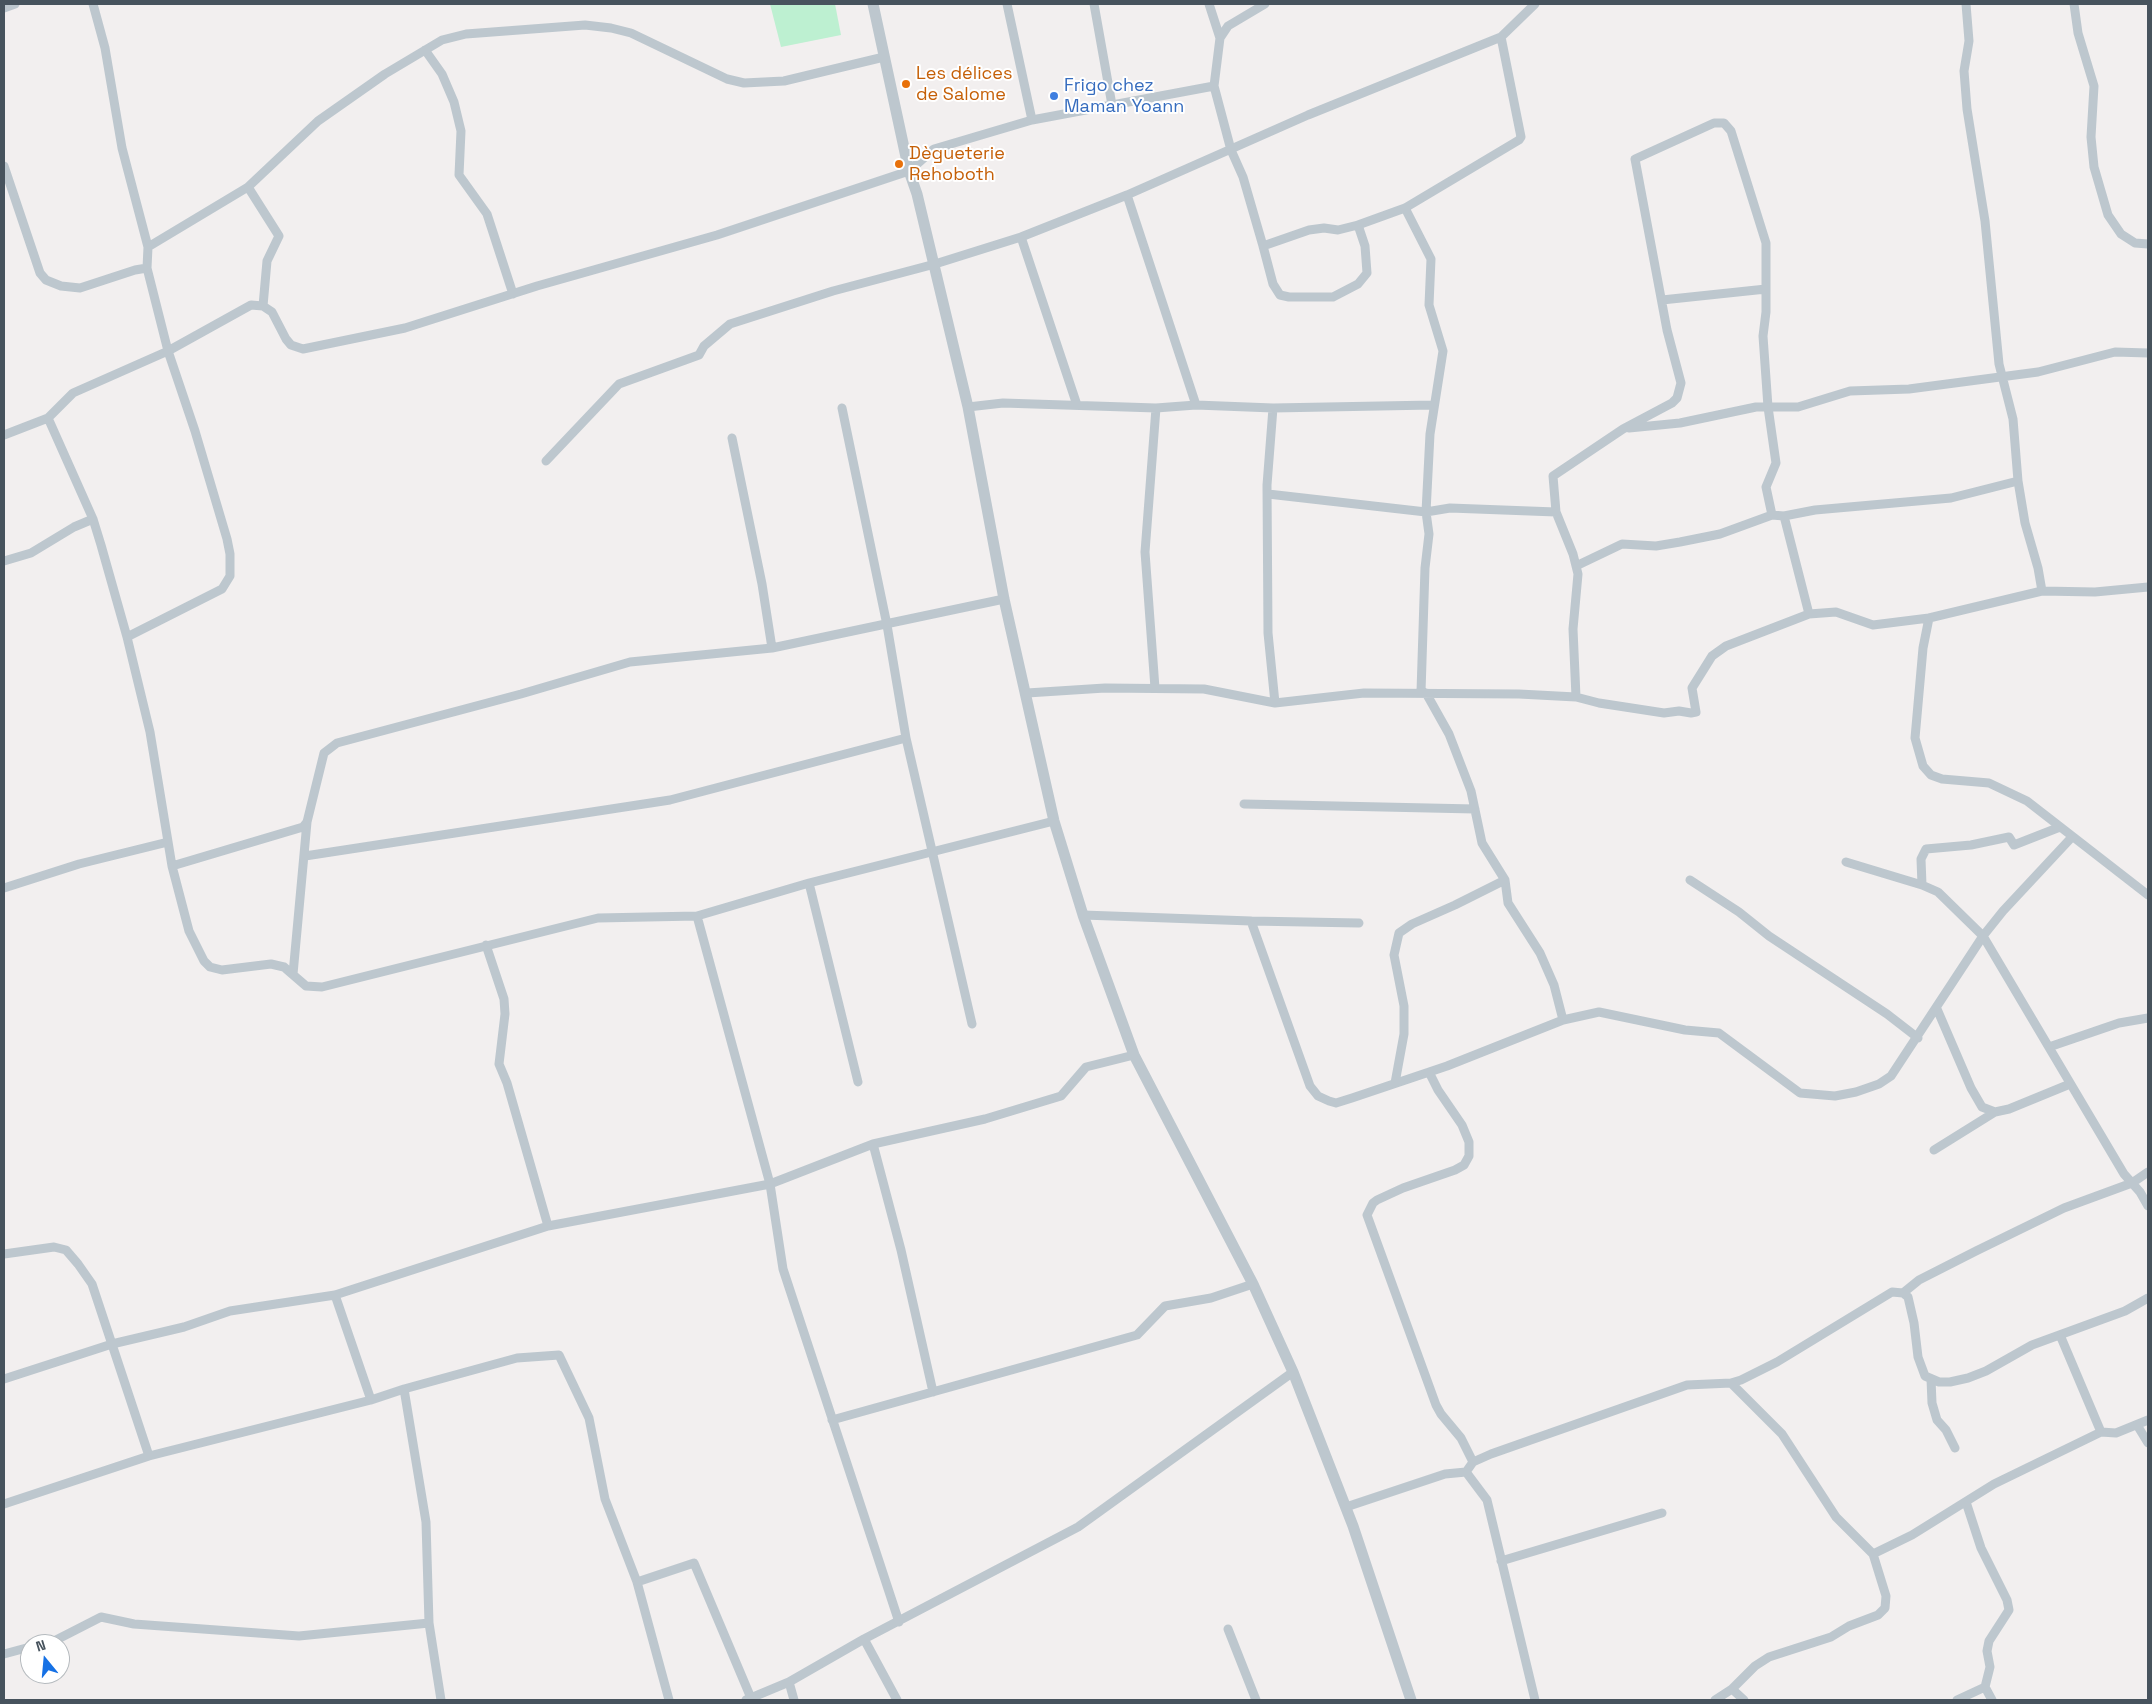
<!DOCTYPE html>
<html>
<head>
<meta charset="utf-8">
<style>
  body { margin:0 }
  #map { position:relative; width:2152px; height:1704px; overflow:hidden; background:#f2efef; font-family:"Space Grotesk",sans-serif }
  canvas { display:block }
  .frame { position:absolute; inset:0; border:5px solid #47535d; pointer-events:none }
  .north { position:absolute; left:20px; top:1634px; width:50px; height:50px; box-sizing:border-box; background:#fff; border:1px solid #b5babe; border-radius:50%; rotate:343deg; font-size:14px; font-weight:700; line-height:20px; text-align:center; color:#47535d }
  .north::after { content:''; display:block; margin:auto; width:18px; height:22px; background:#1671e5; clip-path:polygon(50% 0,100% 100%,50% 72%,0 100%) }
</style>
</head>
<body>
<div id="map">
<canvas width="2152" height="1704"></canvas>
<div class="frame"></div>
<div class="north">N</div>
</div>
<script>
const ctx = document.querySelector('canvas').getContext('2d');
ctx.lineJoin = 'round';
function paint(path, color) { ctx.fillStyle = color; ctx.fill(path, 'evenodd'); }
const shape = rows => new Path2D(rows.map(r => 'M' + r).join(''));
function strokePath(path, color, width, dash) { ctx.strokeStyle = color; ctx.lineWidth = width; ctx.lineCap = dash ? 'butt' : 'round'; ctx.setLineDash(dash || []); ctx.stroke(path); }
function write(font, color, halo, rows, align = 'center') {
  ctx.font = font + ' "Space Grotesk",sans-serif'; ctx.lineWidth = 4; ctx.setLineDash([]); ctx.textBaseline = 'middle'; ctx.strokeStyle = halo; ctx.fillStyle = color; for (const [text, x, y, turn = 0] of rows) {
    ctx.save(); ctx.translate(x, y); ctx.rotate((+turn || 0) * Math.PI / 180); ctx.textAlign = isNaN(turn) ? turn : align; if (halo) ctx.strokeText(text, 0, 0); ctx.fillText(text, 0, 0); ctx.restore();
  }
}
const green = shape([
  [770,4,835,4,841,35,781,47]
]);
const minor = shape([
  [93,4,105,48,122,148,148,247],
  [1007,4,1032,120],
  [1094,4,1112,105],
  [1209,4,1220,38],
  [1966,4,1969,41,1964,71,1967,109,1985,221,1999,364,2013,419,2018,481],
  [2074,4,2078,33,2094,86,2091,137,2094,167,2108,215,2121,234,2135,243,2148,244],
  [4,8,15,4],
  [425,50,442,74,454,102,461,131,459,175,487,214,513,294],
  [4,166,40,273,46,280,61,286,80,288,135,270,147,268,148,247,248,187,318,121,385,74,442,40,466,34,585,25,611,28,631,33,727,79,744,83,784,81,884,57],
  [248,187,279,236,267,261,263,306],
  [1127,195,1196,405],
  [1358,225,1405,208,1519,140,1521,137,1501,37],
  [1021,237,1077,405],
  [1263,246,1273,284,1280,295,1289,297,1333,297,1358,284,1367,273,1365,246,1358,225,1338,230,1324,228,1309,230,1263,246,1243,177,1231,150,1214,86,1220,38,1228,26,1265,4],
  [1662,300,1766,289],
  [968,407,1003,403,1156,408,1196,405,1273,408,1433,405],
  [842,408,887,625,906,738,972,1024],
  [1273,408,1267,485,1268,633,1275,703],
  [48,418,93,519,101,545,127,637,150,732,172,866,189,931,204,961,210,967,222,970,271,964,284,967,306,986,322,987,598,918,697,916,809,883,1054,821],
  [1629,428,1680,423,1756,407,1798,407,1850,391,1909,389,2038,372,2115,352,2148,353],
  [4,435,48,418,73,393,168,351,251,305,263,306,272,312,286,339,291,345,303,349,405,328,537,286,717,235,909,171,934,149,1032,120,1214,86],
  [732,438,762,584,772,648],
  [546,461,619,384,699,355,704,346,730,324,833,291,935,264,1021,237,1127,195,1308,115,1501,37,1535,4],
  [1268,494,1426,512,1430,434,1443,351,1429,305,1431,259,1405,208],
  [1556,512,1573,554,1578,574,1573,629,1576,697],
  [4,561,31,553,74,527,93,519],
  [1576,566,1622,544,1656,546,1680,542,1720,534,1772,515,1784,516,1815,510,1951,498,2018,481,2025,523,2038,568,2042,591],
  [2148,587,2095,592,2042,591,1929,618,1923,648,1915,738,1923,766,1931,775,1942,779,1989,783,2027,801,2148,895],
  [1809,614,1836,612,1873,625,1929,618],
  [127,637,222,589,230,576,230,554,227,539,195,431,168,351,147,268],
  [1155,688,1145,552,1156,408],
  [1421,692,1425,568,1429,534,1426,512,1450,508,1556,512,1553,476,1623,429,1672,403,1677,398,1681,383,1667,330,1635,159,1714,123,1724,123,1731,131,1766,243,1766,312,1763,336,1768,407,1776,463,1766,487,1772,515],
  [1027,693,1105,688,1204,689,1275,703,1364,693,1519,694,1576,697,1599,703,1664,713,1679,711,1691,713,1696,712,1692,688,1712,656,1726,646,1809,614,1784,516],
  [1426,693,1449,734,1471,791,1482,843,1505,880,1508,903,1540,953,1554,985,1563,1020],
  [1244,804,1475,809],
  [2060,827,2014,845,2009,837,1971,845,1926,849,1921,859,1922,885,1938,892,1983,936,2124,1174,2140,1192,2148,1206],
  [305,856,670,800,906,738],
  [1846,862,1922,885],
  [172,866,303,827,307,822,324,753,337,743,521,694,630,662,772,648,1004,599],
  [1690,880,1739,912,1769,936,1887,1014,1918,1038],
  [809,883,858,1082],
  [4,888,79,864,168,842],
  [1083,915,1251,921,1310,1086,1318,1096,1329,1101,1336,1103,1352,1098,1447,1066,1563,1020,1599,1012,1685,1030,1719,1033,1800,1093,1835,1096,1856,1092,1879,1084,1891,1076,1983,936,2003,911,2072,837],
  [697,916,770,1184,783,1269,899,1622],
  [1251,921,1359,923],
  [486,945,504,999,505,1014,499,1064,507,1083,548,1226],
  [293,974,307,822],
  [1937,1009,1971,1088,1982,1107,1995,1112,2009,1109,2070,1084],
  [2049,1047,2119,1023,2148,1018],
  [1429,1072,1438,1090,1462,1125,1469,1142,1469,1156,1464,1165,1455,1170,1403,1188,1377,1200,1373,1203,1367,1215,1436,1405,1441,1414,1461,1438,1473,1462],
  [1395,1083,1404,1034,1404,1006,1394,955,1399,933,1412,924,1455,905,1505,880],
  [873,1144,901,1250,933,1392],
  [1934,1150,1995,1112],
  [4,1254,54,1247,66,1250,78,1264,92,1284,149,1456],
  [1903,1293,1919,1280,1976,1251,2064,1208,2132,1183,2148,1172],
  [335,1295,371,1400],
  [2060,1335,2101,1432],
  [4,1379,112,1344,184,1327,230,1311,335,1295,548,1226,770,1184,873,1144,985,1119,1061,1096,1086,1067,1134,1055],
  [1931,1379,1932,1403,1937,1420,1946,1430,1955,1448],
  [832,1420,1137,1335,1165,1306,1211,1298,1253,1284],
  [2137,1425,2148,1443],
  [1466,1472,1473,1462,1491,1454,1687,1385,1731,1383,1741,1380,1777,1362,1892,1292,1903,1293,1908,1297,1914,1323,1918,1357,1925,1376,1939,1382,1950,1382,1968,1378,1986,1371,2032,1345,2125,1311,2148,1298],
  [1966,1502,1981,1548,2007,1600,2009,1610,1989,1641,1987,1651,1990,1667,1985,1687],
  [4,1504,149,1456,371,1400,404,1389],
  [1346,1507,1445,1474,1466,1472,1487,1500,1535,1700],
  [1873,1554,1912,1535,1994,1484,2101,1432,2116,1433,2148,1420],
  [1501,1561,1662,1513],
  [637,1582,694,1563,751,1698],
  [429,1623,441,1700],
  [1228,1629,1256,1700],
  [864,1639,897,1700],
  [42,1644,56,1640,101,1617,134,1624,299,1636,429,1623,426,1522,404,1389,517,1358,559,1355,589,1418,605,1499,637,1582,669,1700],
  [4,1654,30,1647],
  [789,1682,794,1700],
  [1732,1689,1744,1700],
  [746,1700,789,1682,864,1639,1078,1527,1293,1372],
  [1715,1700,1732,1689,1755,1666,1769,1657,1831,1637,1849,1626,1878,1615,1885,1608,1886,1596,1873,1554,1836,1517,1782,1434,1731,1383],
  [1957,1700,1985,1687,1992,1700]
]);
const tertiary = shape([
  [873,4,909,171,917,194,968,407,1004,599,1054,821,1083,915,1134,1055,1253,1284,1293,1372,1353,1526,1411,1700]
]);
const markers = [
  [906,84,5,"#e8710a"],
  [1054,96,5,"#3f7fe0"],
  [899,164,5,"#e8710a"]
];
const foodNames = [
  ["Les délices",916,74],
  ["de Salome",916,95],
  ["Dègueterie",909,154],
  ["Rehoboth",909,175]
];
const shopNames = [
  ["Frigo chez",1064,86],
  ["Maman Yoann",1064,107]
];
paint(green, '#bdf0d1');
strokePath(minor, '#bdc7ce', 9);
strokePath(tertiary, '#bdc7ce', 11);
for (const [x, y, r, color] of markers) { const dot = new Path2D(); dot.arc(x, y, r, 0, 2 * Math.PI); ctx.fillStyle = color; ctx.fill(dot); strokePath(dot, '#fff', 2); }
write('18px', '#c56008', '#fff', foodNames, 'left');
write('18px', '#366cbe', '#fff', shopNames, 'left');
</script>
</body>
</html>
